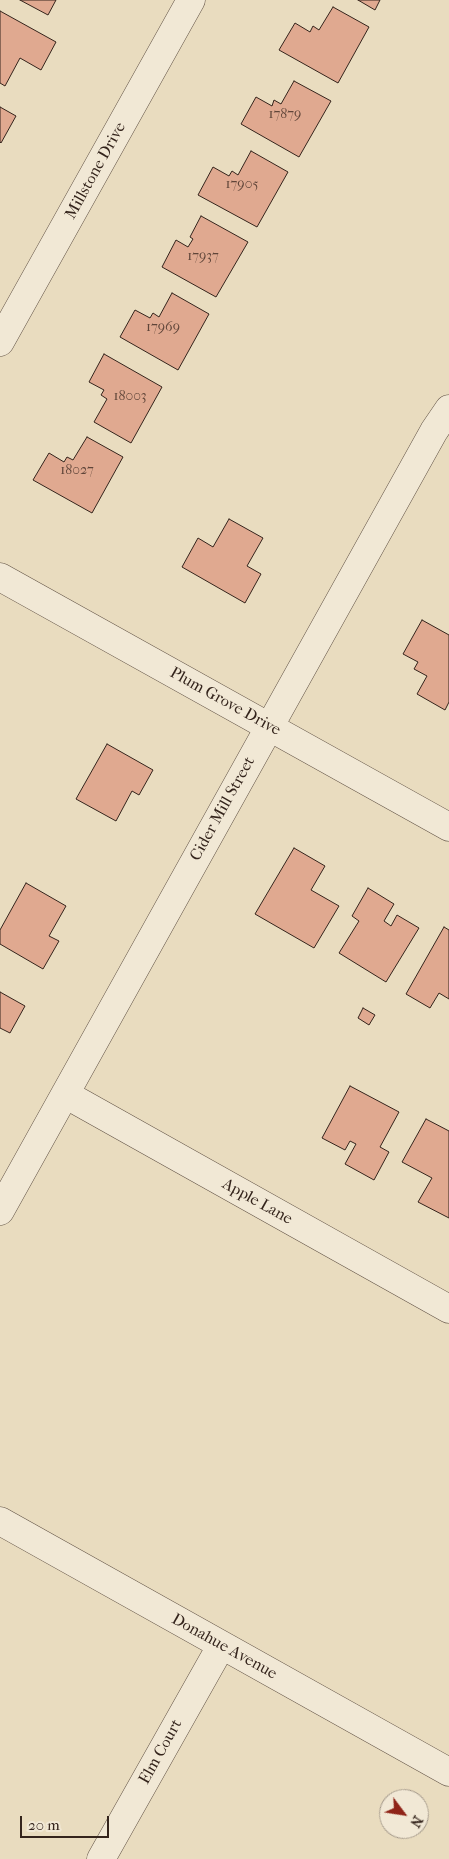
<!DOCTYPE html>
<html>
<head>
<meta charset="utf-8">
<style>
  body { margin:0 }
  #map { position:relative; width:449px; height:1859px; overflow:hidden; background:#e9dcbf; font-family:"IM FELL French Canon",serif }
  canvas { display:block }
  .north { position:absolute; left:379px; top:1789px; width:50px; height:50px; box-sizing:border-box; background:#f1e8d5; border:1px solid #a59a8b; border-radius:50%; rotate:121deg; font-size:14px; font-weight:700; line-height:20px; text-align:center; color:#34241c }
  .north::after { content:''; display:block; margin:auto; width:18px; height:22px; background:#8f2418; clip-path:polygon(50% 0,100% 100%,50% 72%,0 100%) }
  .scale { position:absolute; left:20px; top:1816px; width:89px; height:22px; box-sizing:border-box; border:2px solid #34241c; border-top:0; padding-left:6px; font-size:15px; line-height:18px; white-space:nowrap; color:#34241c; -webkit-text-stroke:4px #f1e8d5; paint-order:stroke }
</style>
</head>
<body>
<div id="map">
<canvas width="449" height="1859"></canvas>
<div class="north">N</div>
<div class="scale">20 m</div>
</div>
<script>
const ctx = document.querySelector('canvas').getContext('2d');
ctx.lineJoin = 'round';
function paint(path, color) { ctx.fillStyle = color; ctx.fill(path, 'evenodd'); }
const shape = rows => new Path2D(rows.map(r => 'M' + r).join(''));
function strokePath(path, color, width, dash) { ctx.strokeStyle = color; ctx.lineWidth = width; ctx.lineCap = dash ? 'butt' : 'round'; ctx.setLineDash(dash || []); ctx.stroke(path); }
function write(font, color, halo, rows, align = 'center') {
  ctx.font = font + ' "IM FELL French Canon",serif'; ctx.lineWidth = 4; ctx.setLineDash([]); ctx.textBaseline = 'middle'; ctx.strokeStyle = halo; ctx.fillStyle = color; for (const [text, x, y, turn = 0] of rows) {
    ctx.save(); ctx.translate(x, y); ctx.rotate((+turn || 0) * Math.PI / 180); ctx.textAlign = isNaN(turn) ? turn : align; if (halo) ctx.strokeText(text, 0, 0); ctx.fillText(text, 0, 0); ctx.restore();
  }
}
const building = shape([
  [20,0,56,0,48,15,20,0],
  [358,0,380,0,375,10,358,0],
  [333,7,369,27,338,83,279,50,295,23,310,32,313,26,319,30,333,7],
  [0,11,56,42,41,70,20,58,5,86,0,83,0,11],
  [294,81,331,101,299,157,241,124,256,97,272,106,274,100,281,104,294,81],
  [0,107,16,116,1,143,0,142,0,107],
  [251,151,288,172,257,227,198,195,213,167,229,176,232,171,238,175,251,151],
  [201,216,248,242,216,297,162,267,176,240,188,247,193,239,190,237,201,216],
  [172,293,209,314,178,370,120,337,135,310,150,318,153,313,159,317,172,293],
  [104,354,162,387,131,443,94,422,107,399,101,395,104,390,89,382,104,354],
  [87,437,123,457,92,513,33,480,49,453,64,462,67,457,73,460,87,437],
  [229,519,263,538,247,566,261,574,245,603,182,567,198,538,213,547,229,519],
  [422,620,449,635,449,702,445,710,417,694,427,676,414,669,418,662,403,654,422,620],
  [107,744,153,770,139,795,132,791,116,821,76,799,107,744],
  [294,848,325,866,311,890,339,906,314,948,255,914,294,848],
  [26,883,66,906,49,936,59,941,43,969,0,944,0,930,26,883],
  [368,888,394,904,384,921,391,926,397,915,419,928,386,982,339,953,359,921,352,916,368,888],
  [444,927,449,930,449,999,439,993,430,1008,406,994,444,927],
  [0,992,25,1006,10,1033,0,1028,0,992],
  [363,1008,375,1015,369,1025,358,1018,363,1008],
  [350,1086,399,1112,380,1147,389,1152,374,1180,345,1164,356,1144,350,1141,345,1150,322,1138,350,1086],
  [426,1119,449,1131,449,1218,418,1202,432,1178,402,1162,426,1119]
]);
const minor = shape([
  [0,342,191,0],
  [0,577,449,827],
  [65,1094,449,1309],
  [0,1211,434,431,449,409],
  [0,1521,449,1772],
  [101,1859,221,1646]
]);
const numberNames = [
  ["17879",285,115],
  ["17905",242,185],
  ["17937",203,257],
  ["17969",163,328],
  ["18003",130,397],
  ["18027",77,471]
];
const streetNames = [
  ["Millstone Drive",96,171,-61],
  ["Plum Grove Drive",225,702,29],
  ["Cider Mill Street",223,809,-61],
  ["Apple Lane",257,1202,29],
  ["Donahue Avenue",224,1647,29],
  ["Elm Court",161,1752,-61]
];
paint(building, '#e0a990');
strokePath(building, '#34241c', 1);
strokePath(minor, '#615245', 29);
strokePath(minor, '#f1e8d5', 28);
write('14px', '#5f4539', null, numberNames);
write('16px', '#34241c', '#f1e8d5', streetNames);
</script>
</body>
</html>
